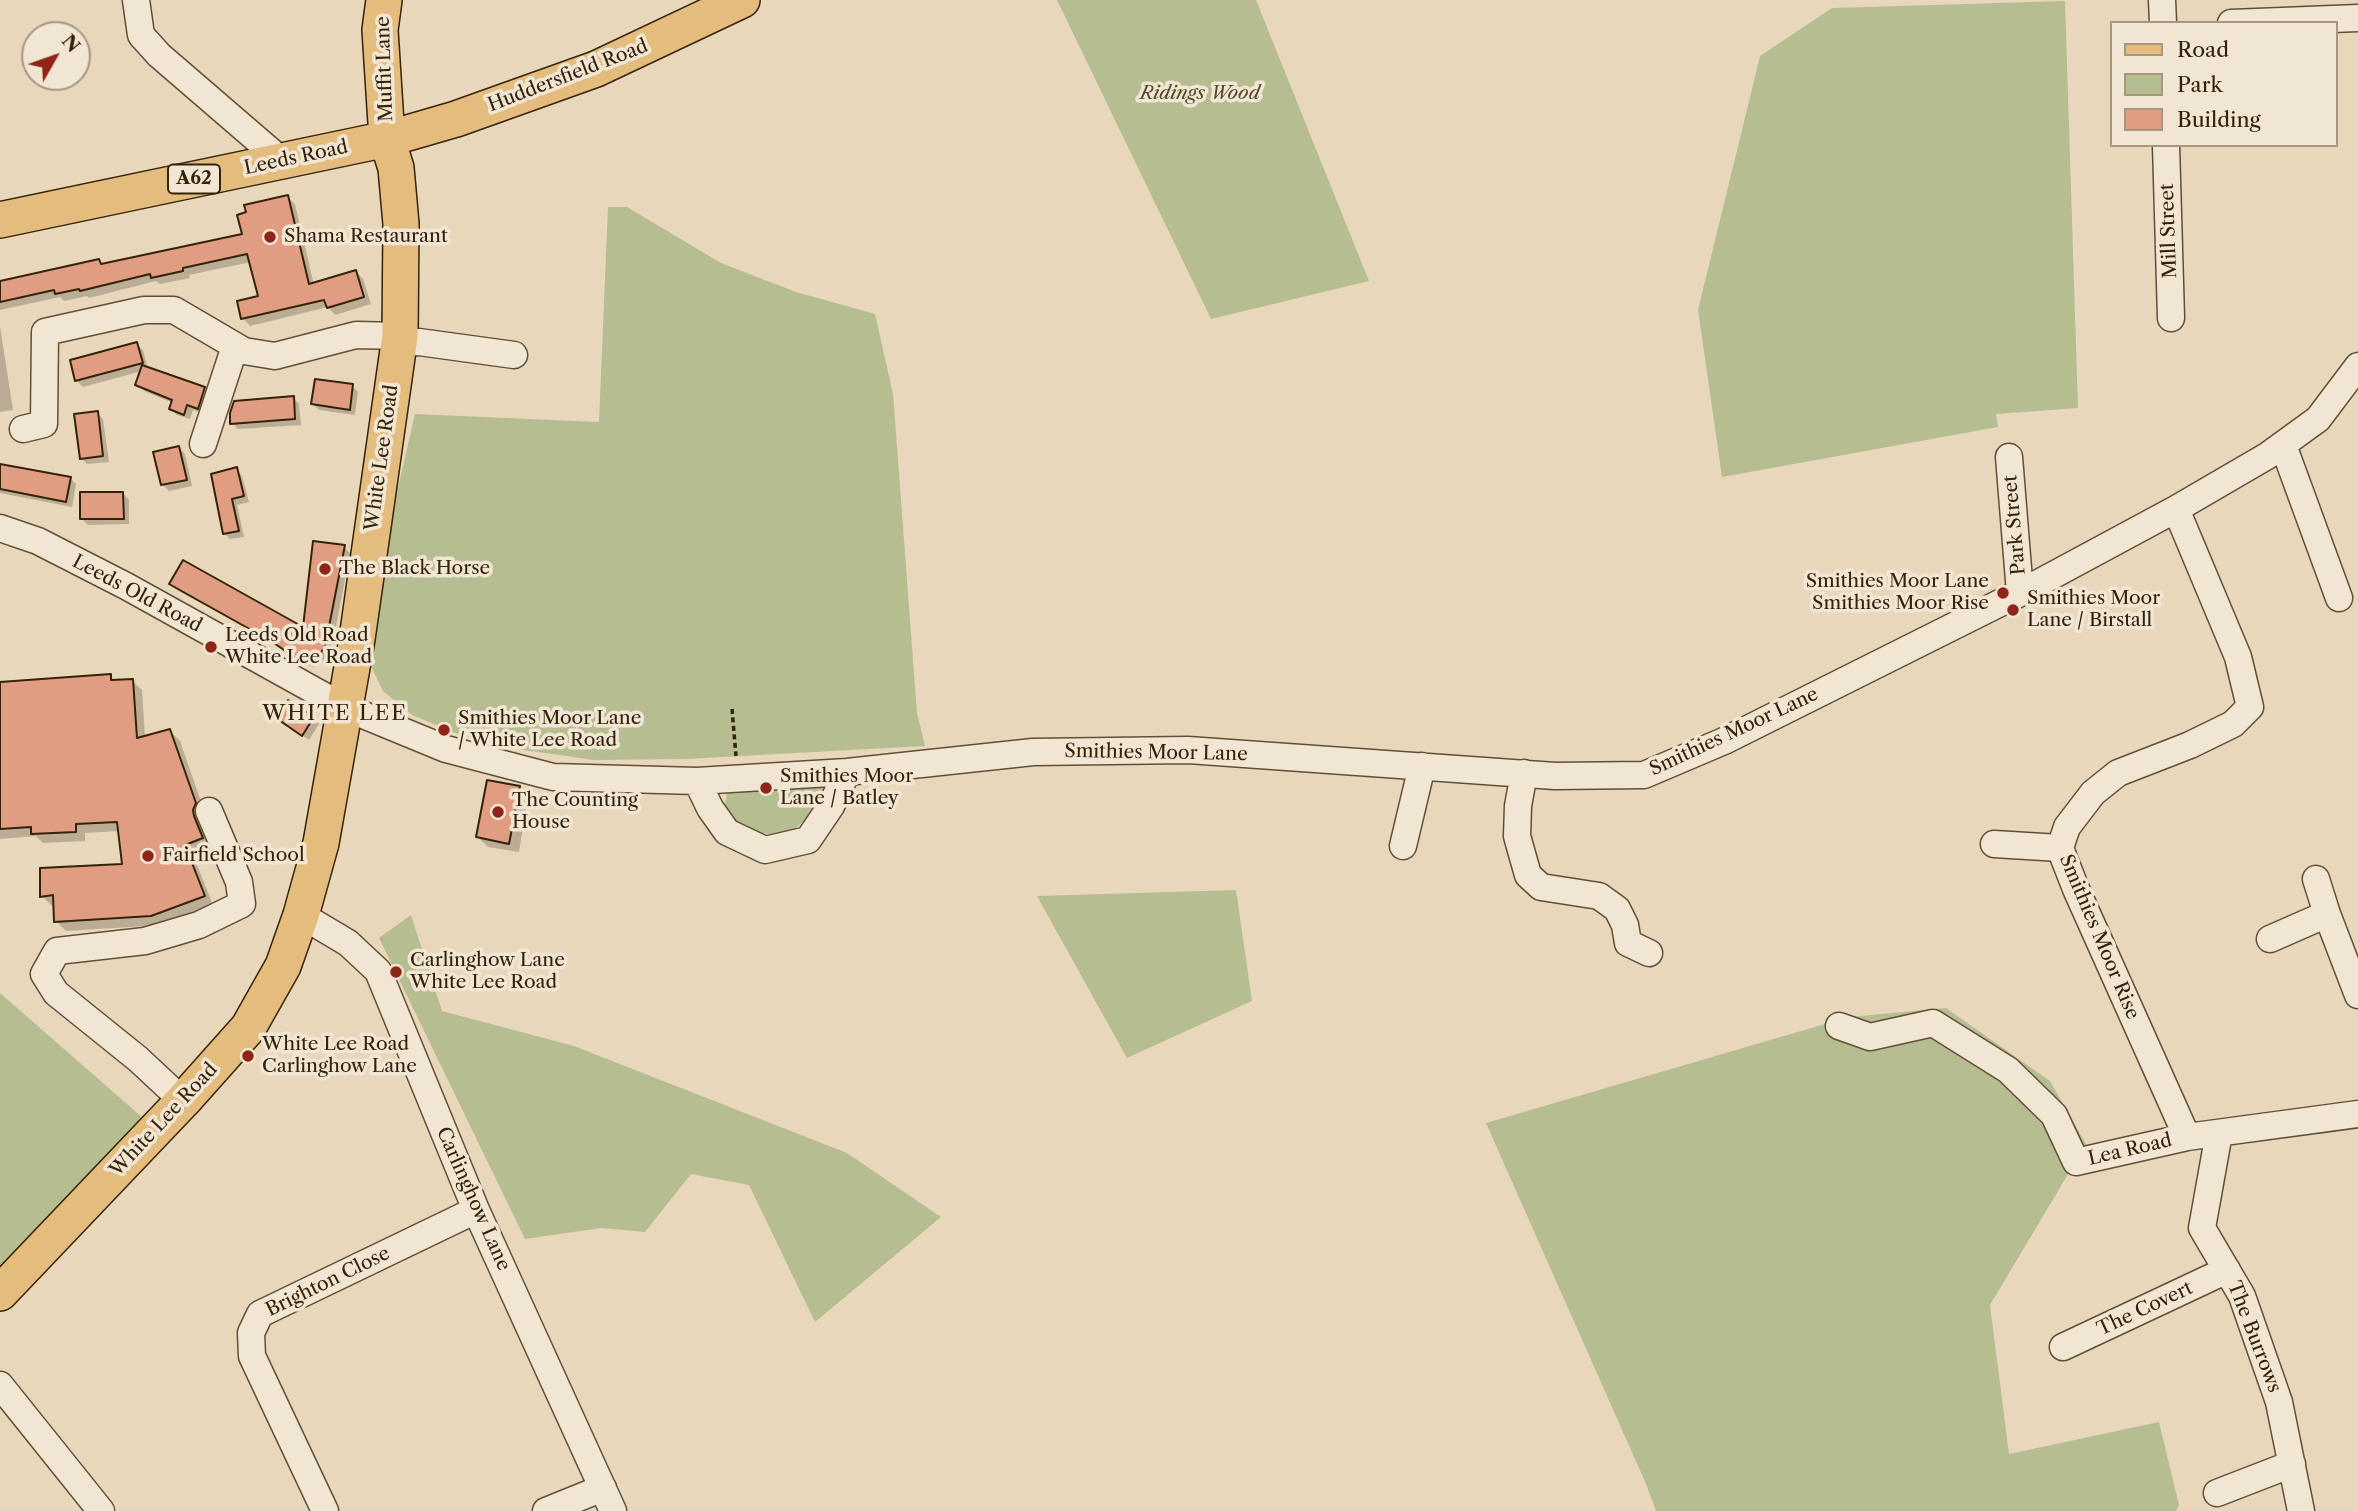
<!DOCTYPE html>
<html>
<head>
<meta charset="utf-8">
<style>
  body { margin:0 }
  #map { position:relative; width:2358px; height:1511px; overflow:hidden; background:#e9d7bb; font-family:"Libre Caslon Text",serif }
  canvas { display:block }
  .legend { position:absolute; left:2110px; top:21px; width:228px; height:126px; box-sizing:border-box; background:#f1e5d3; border:2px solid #a59782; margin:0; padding:9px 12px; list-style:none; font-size:21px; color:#342309 }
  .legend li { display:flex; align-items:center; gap:14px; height:35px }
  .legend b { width:35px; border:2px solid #a59782 }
  .north { position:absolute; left:21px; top:21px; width:70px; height:70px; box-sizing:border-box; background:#f1e5d3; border:2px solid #a59782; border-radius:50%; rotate:50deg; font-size:19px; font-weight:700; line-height:28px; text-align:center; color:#342309 }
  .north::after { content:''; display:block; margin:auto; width:24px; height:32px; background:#8f2418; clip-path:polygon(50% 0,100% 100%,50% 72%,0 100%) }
</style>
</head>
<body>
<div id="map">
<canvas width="2358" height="1511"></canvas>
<ul class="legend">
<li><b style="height:9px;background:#e4bc7e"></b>Road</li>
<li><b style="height:19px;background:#b6be91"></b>Park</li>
<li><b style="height:19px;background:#e19d81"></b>Building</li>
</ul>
<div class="north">N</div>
</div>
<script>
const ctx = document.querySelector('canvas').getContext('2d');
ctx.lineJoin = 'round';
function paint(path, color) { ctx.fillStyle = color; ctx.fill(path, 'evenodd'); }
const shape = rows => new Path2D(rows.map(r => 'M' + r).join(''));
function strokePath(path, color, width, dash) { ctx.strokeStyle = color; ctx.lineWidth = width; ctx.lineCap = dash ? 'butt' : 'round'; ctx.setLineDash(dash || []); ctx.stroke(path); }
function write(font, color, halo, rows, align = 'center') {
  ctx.font = font + ' "Libre Caslon Text",serif'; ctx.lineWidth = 7; ctx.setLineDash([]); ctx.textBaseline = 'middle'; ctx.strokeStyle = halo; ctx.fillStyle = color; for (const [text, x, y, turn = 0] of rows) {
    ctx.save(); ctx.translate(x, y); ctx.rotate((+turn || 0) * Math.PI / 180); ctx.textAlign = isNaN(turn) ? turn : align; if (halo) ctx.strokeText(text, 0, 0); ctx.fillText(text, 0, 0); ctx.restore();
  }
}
const green = shape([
  [1057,0,1256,0,1369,281,1211,319],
  [2065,1,2078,408,1996,414,1998,427,1722,477,1698,310,1760,56,1832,8],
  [608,207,627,207,721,263,796,292,875,314,893,394,917,713,925,746,686,759,594,760,524,750,458,734,412,715,383,691,365,654,392,514,415,414,599,422],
  [824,781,822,796,808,818,794,829,778,835,760,833,737,824,725,806,727,792],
  [1236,890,1252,1001,1127,1058,1037,896],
  [411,915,442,1011,574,1046,847,1153,941,1217,815,1322,749,1185,691,1174,645,1232,601,1228,525,1239,379,938],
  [0,993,143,1118,0,1277],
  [1946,1008,2050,1081,2086,1144,1990,1305,2009,1454,2159,1422,2179,1505,2176,1511,1656,1511,1646,1484,1486,1123,1849,1017]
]);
const shadow = shape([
  [287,197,295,204,314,285,356,272,363,279,371,304,335,315,328,307,250,326,243,318,260,298,251,262,189,275,190,278,160,284,156,281,89,298,87,296,64,301,60,297,0,310,0,283,99,261,103,265,244,235],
  [0,326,13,410,0,412],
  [136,344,143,350,148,369,204,389,210,395,204,414,193,410,190,419,177,415,171,409,173,403,144,391,137,385,142,371,83,387,77,381,72,361],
  [352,386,358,392,355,415,319,410,313,404],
  [293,398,299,404,301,425,238,429,232,423],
  [97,413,103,419,109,462,87,464,81,458],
  [179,448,185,454,192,486,169,491,163,485],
  [0,465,70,478,76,484,72,507,0,493],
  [236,469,242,476,249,502,237,505,244,537,230,539,224,533],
  [123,493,129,500,129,524,88,525,82,519],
  [344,547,350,553,331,653,324,662,315,667,305,665,279,646,177,590,171,584,304,630],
  [110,676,116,682,132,681,142,690,145,737,170,731,180,741,205,813,212,848,193,855,213,905,162,925,66,931,56,921,55,905,52,906,42,896,123,866,120,831,85,833,85,841,43,843,36,836,0,839,0,684],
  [278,718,313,718,319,724,309,740],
  [519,787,528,797,519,852,488,847,478,837]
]);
const building = shape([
  [288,195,309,284,356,270,364,297,327,308,324,300,241,319,237,301,258,296,247,254,183,268,183,271,151,278,150,274,80,291,79,289,55,294,54,290,0,302,0,281,99,259,101,264,242,234,237,215,246,212,244,205,288,195],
  [137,342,143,363,75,381,70,360,137,342],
  [142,365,205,387,198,409,187,405,184,415,169,409,172,400,135,385,142,365],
  [315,379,353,384,350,410,311,404,315,379],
  [294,396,295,419,230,424,230,413,234,401,294,396],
  [98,411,103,456,80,459,74,414,98,411],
  [179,446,187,480,161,485,153,452,179,446],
  [0,464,71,477,66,502,0,489,0,464],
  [237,467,244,496,232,499,239,531,223,534,211,474,237,467],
  [80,492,123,492,124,519,80,519,80,492],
  [313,541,345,545,325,647,318,656,308,662,297,659,271,641,169,584,183,560,303,627,313,541],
  [111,674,111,680,133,679,137,738,170,729,196,803,193,810,194,816,203,838,185,845,205,896,151,916,54,922,53,895,40,897,40,868,122,864,117,822,76,824,76,832,31,834,31,827,0,829,0,682,111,674],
  [288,700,314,717,302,736,276,718,288,700],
  [487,780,520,786,509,844,476,837,487,780]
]);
const path = shape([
  [732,709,736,756]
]);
const minor = shape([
  [136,0,141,35,159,55,282,161],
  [2162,0,2163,23],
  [2231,23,2358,18],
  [2166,145,2171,318],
  [399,343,419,342,514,355],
  [23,429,44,424,45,332,144,310,174,310,244,351,275,356,356,335,400,336],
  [203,444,235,346],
  [2283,445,2339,598],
  [2009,457,2020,593],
  [2176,509,2238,657,2250,707,2233,724,2190,745,2118,773,2093,793,2067,827,2060,848,2076,889,2187,1137],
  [0,528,38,541,126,586,344,707,446,749,553,777,697,781,847,772,1033,752,1188,750,1555,776,1644,775,1724,741,2020,593,2176,509,2267,456,2318,419,2358,366],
  [1524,773,1518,806,1517,836,1528,875,1541,887,1599,896,1617,909,1625,925,1628,943,1649,953],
  [697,781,710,808,727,832,765,850,808,840,831,806,847,772],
  [1994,844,2060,848],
  [1403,846,1422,766],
  [2316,879,2327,914,2358,995],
  [301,915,348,943,378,971,476,1210,613,1511],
  [2270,939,2327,914],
  [1839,1026,1870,1037,1933,1023,2008,1070,2054,1115,2076,1162,2187,1137,2358,1114],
  [183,1101,138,1059,56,993,44,974,57,951,145,941,199,925,242,904,239,882,209,811],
  [2219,1133,2202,1228,2242,1296,2279,1402,2301,1511],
  [2063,1347,2227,1270],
  [0,1385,101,1511],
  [2217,1493,2292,1464],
  [325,1511,252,1356,251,1333,260,1314,476,1210],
  [546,1511,603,1488]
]);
const major = shape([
  [0,220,387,139,456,119,596,69,742,0],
  [0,1293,183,1101,248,1028,283,966,301,915,321,843,357,639,400,336,401,224,396,168,387,139,380,30,384,0]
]);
const markers = [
  [270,237,7,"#8f2418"],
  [325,569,7,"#8f2418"],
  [2003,593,7,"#8f2418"],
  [2013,610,7,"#8f2418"],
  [211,647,7,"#8f2418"],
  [444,730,7,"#8f2418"],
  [766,788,7,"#8f2418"],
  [498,812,7,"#8f2418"],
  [148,856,7,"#8f2418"],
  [396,972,7,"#8f2418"],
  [248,1056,7,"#8f2418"]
];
const shields = [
  [194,179,52]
];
const shieldNames = [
  ["A62",194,179]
];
const streetNames = [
  ["Muffit Lane",385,69,-92],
  ["Huddersfield Road",568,76,-21],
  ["Leeds Road",296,158,-12],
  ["Mill Street",2169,231,-92],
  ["White Lee Road",382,458,-82],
  ["Park Street",2015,525,-95],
  ["Leeds Old Road",137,594,28],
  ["Smithies Moor Lane",1734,732,-25],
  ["Smithies Moor Lane",1156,753,1],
  ["Smithies Moor Rise",2099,937,67],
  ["White Lee Road",164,1120,-47],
  ["Lea Road",2130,1150,-13],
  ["Carlinghow Lane",473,1199,66],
  ["Brighton Close",328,1282,-26],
  ["The Covert",2145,1309,-25],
  ["The Burrows",2254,1337,69]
];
const parkNames = [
  ["Ridings Wood",1200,94]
];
const poiNames = [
  ["Shama Restaurant",284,237],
  ["The Black Horse",339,569],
  ["Smithies Moor Lane",1989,582,"right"],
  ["Smithies Moor Rise",1989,604,"right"],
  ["Smithies Moor",2027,599],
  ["Lane / Birstall",2027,621],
  ["Leeds Old Road",225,636],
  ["White Lee Road",225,658],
  ["Smithies Moor Lane",458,719],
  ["/ White Lee Road",458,741],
  ["Smithies Moor",780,777],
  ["Lane / Batley",780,799],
  ["The Counting",512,801],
  ["House",512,823],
  ["Fairfield School",162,856],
  ["Carlinghow Lane",410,961],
  ["White Lee Road",410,983],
  ["White Lee Road",262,1045],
  ["Carlinghow Lane",262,1067]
];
const neighbourhoodNames = [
  ["WHITE LEE",335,714]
];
paint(green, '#b6be91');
paint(shadow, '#0003');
paint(building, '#e19d81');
strokePath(building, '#342309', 2);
strokePath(minor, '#615036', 29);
strokePath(major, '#342309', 38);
strokePath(path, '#342309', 3.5, [5, 3.5]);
strokePath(minor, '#f1e5d3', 26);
strokePath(major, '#e4bc7e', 35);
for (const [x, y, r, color] of markers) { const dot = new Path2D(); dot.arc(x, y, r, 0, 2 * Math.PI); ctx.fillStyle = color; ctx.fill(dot); strokePath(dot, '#f1e5d3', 2.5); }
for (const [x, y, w] of shields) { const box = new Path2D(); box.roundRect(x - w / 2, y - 14.5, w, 29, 5); ctx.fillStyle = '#f1e5d3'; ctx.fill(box); strokePath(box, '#342309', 2); }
write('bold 18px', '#342309', null, shieldNames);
write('19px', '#342309', '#f1e5d3', streetNames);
write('italic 19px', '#544a2b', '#f1e5d3', parkNames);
write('19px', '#342309', '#f1e5d3', poiNames, 'left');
ctx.letterSpacing = '2px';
write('21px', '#342309', '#f1e5d3', neighbourhoodNames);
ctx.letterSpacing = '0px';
</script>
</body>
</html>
